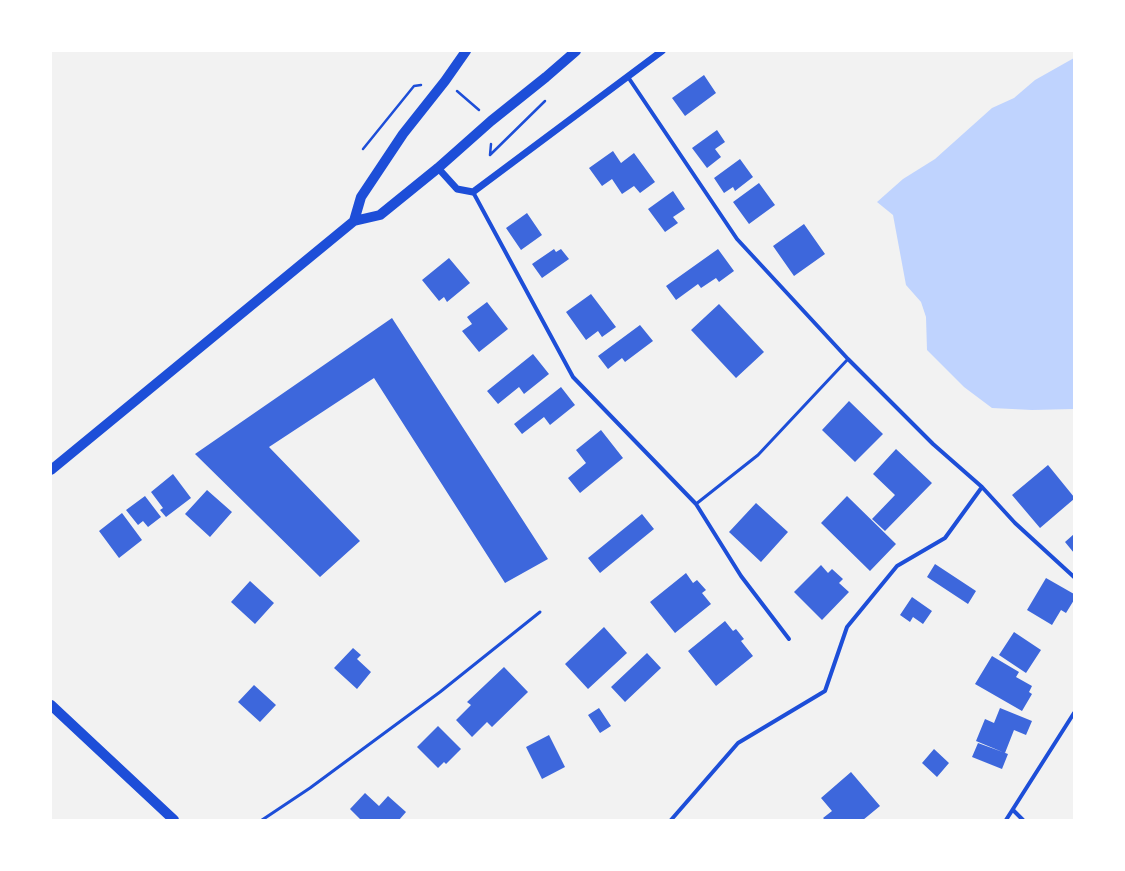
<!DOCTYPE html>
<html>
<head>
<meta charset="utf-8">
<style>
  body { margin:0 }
  #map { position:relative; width:1125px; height:871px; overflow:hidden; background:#f2f2f2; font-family:"Fira Sans",sans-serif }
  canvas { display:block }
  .frame { position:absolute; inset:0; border:52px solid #fff; pointer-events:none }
</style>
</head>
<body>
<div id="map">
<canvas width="1125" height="871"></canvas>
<div class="frame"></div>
</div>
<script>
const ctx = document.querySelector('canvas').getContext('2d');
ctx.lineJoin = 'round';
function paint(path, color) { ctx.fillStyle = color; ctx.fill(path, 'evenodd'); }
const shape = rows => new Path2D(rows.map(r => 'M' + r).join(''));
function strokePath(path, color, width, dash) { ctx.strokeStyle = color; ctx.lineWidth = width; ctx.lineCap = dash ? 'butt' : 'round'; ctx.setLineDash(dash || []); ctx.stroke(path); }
const water = shape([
  [1074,58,1074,409,1032,410,992,408,964,387,927,350,926,317,921,302,906,285,893,215,877,202,903,179,935,159,992,108,1014,98,1035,80]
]);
const building = shape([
  [704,75,716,93,685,116,672,98],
  [717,130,725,142,715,149,721,157,707,168,692,148],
  [613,151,621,163,634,153,655,182,640,193,634,186,622,194,612,179,602,186,589,168],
  [740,159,753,177,735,191,733,187,724,193,714,178],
  [759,183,775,205,749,224,733,202],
  [673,191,685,209,673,217,678,223,665,232,648,209],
  [527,213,542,235,521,250,506,228],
  [804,224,825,254,794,276,773,246],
  [554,249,556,252,561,249,569,259,542,278,532,264],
  [718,249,734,271,719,282,716,278,701,288,698,284,676,300,666,286],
  [449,258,470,283,447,302,444,297,439,301,422,280],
  [591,294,616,327,602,337,598,331,586,340,566,312],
  [487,302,508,329,479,352,462,331,472,324,467,317],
  [719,304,764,352,736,378,691,330],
  [392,318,548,559,505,583,374,378,269,447,360,541,320,577,195,454],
  [640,325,653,341,625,362,622,358,608,369,598,356],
  [533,354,549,374,524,394,519,387,498,404,487,391],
  [561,387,575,405,550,425,544,417,522,434,514,424],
  [849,401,883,434,855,462,822,430],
  [601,430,623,458,580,493,568,478,586,463,576,450],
  [896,449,932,483,885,531,872,519,895,495,873,474],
  [1048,465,1074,497,1074,499,1040,528,1012,495],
  [173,474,191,498,166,517,160,510,163,508,151,492],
  [207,490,232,512,210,537,185,514],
  [145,496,161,517,148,527,143,521,138,525,126,510],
  [847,496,896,544,870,571,821,523],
  [756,503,788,532,761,562,729,532],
  [122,513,142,540,119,558,99,531],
  [642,514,654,529,600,573,588,558],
  [1074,534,1074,553,1065,542],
  [935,564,976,591,968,604,927,577],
  [821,565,828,573,832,569,843,579,839,583,849,592,822,620,794,592],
  [686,573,693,583,697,580,706,590,702,593,711,604,675,633,650,602],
  [1046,578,1074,594,1074,600,1066,613,1061,610,1052,625,1027,610],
  [250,581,274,603,255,624,231,602],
  [912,597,932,611,923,624,913,617,910,622,900,615],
  [725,621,733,631,736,629,744,639,741,641,753,656,716,686,688,651],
  [604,627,627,653,588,689,565,664],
  [1014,632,1041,650,1026,673,999,655],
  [353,648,361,655,357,659,371,672,357,689,334,668],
  [647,653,661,668,625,702,611,687],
  [992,656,1019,672,1016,677,1032,686,1029,692,1032,694,1022,711,975,684],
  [504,667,528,692,492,727,487,722,472,737,456,720,471,705,467,702],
  [254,685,276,705,260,722,238,702],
  [599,708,611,726,600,733,588,715],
  [1000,708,1032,721,1026,735,1014,730,1005,753,976,741,985,719,994,723],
  [438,726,461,749,446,764,444,762,438,768,417,747],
  [549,735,565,767,542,779,526,747],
  [978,743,1008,754,1002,769,972,757],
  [934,749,949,763,937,777,922,763],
  [851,772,880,806,863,820,825,820,823,818,832,811,821,798],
  [365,793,379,806,388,796,406,812,399,820,392,820,391,819,390,820,361,820,350,809]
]);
const path = shape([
  [457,91,479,110],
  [491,144,490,155,545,101],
  [363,149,414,86,421,85]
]);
const service = shape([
  [696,504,758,455,848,359],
  [262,820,310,788,440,692,540,612]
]);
const minor = shape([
  [628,77,737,239,848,359,933,444,982,487,1015,523,1074,577],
  [473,192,573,377,696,504,741,576,789,639],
  [1013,810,1023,820],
  [671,820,738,743,825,691,847,627,897,566,945,538,982,487],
  [1006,820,1074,713]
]);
const tertiary = shape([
  [438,168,457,189,473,192,662,51]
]);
const primary = shape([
  [354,221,361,197,403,134,445,81,466,51],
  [51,470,354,221,380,215,438,168,491,121,546,77,576,51],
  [51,705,174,820]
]);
paint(water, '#bfd3fe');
paint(building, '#3d67dc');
strokePath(path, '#1d4ed8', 2.5);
strokePath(service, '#1d4ed8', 3);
strokePath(minor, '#1d4ed8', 4);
strokePath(tertiary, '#1d4ed8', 7);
strokePath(primary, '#1d4ed8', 10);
</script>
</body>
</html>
